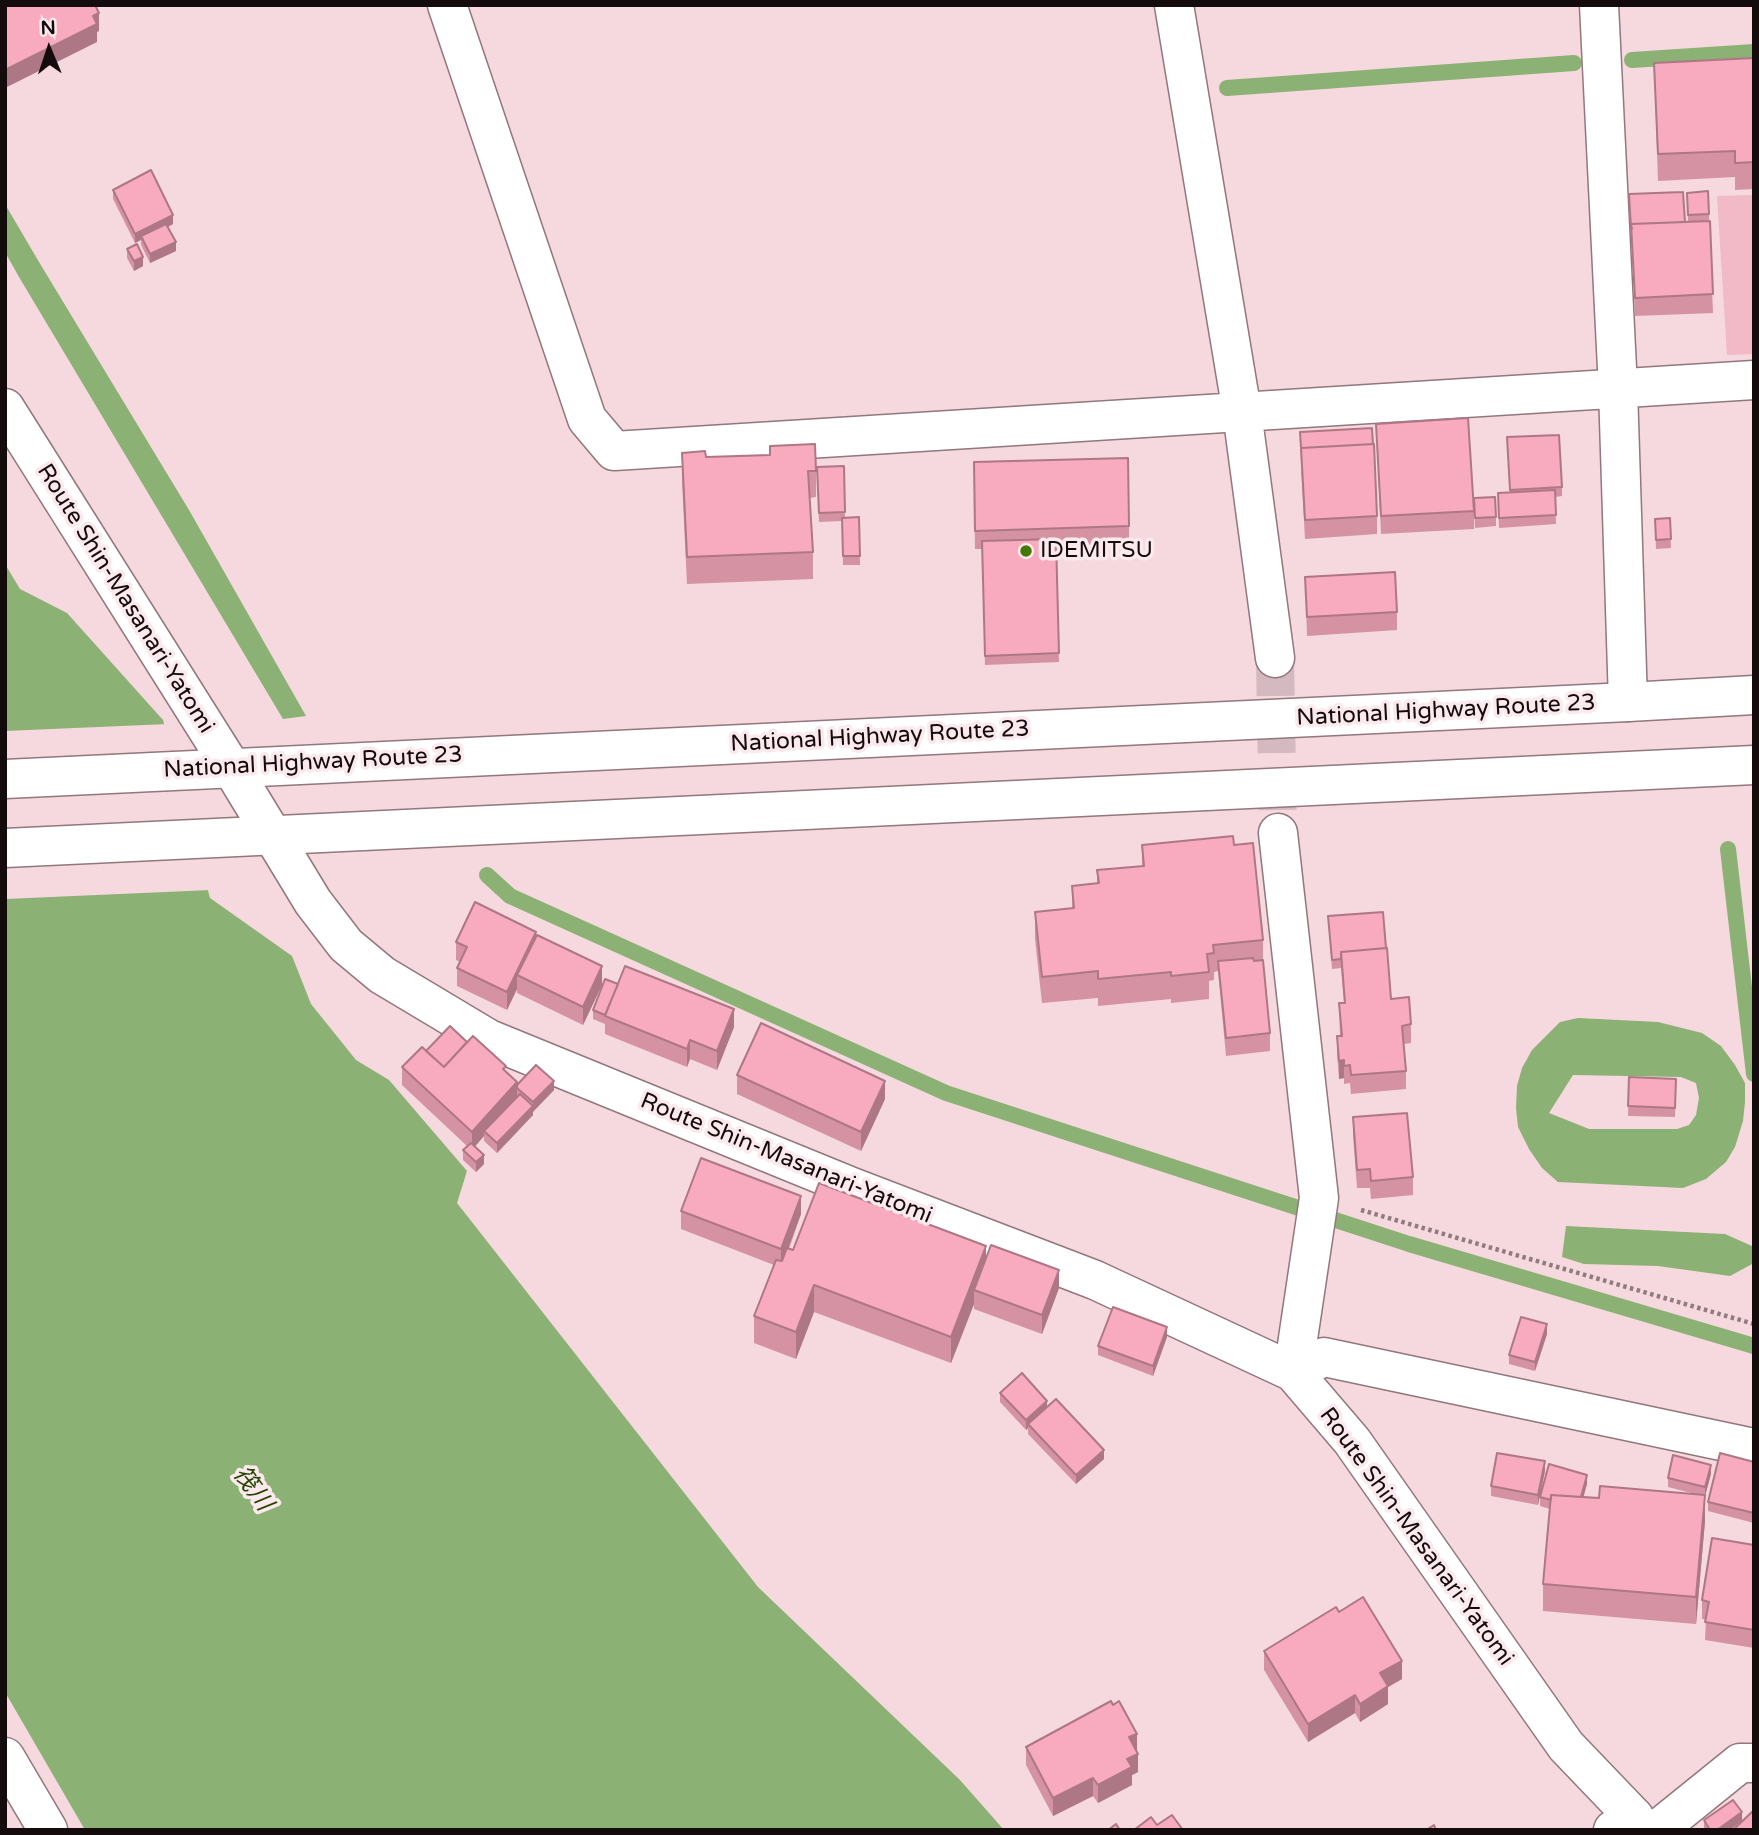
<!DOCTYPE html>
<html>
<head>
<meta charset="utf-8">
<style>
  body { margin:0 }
  #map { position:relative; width:1759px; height:1835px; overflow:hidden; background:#f6d8df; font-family:"Varela Round",sans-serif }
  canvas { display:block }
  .frame { position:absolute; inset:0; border:7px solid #140b0d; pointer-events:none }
  .north { position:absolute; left:14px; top:14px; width:70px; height:70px; -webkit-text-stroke:5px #fce9ed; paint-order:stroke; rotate:358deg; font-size:19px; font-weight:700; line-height:28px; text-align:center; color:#140b0d }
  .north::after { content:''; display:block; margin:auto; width:24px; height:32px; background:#140b0d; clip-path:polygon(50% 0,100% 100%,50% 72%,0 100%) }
</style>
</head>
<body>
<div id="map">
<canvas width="1759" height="1835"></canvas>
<div class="frame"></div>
<div class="north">N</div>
</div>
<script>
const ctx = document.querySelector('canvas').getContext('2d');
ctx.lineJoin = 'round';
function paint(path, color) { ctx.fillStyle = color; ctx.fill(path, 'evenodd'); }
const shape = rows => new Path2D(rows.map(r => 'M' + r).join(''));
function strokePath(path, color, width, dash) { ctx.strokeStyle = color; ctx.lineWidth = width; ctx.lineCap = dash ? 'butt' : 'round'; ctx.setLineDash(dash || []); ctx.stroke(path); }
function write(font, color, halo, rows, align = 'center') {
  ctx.font = font + ' "Varela Round","Noto Sans JP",sans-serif'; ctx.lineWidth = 7; ctx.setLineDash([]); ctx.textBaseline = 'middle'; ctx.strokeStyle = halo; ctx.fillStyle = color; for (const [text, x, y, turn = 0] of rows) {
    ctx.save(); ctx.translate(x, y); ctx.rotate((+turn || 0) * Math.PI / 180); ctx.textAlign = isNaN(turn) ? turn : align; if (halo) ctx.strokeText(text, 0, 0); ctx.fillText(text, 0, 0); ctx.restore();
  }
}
const green = shape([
  [1754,195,1754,354,1727,355,1717,196]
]);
const water = shape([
  [5,204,39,262,189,510,306,716,283,719,19,277,5,252],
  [5,564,20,589,67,613,163,720,210,898,292,956,311,1004,356,1060,389,1080,467,1171,457,1203,758,1587,960,1780,1004,1830,85,1830,5,1692],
  [1578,1018,1658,1022,1702,1033,1721,1046,1735,1065,1745,1083,1745,1102,1743,1121,1735,1147,1726,1162,1706,1179,1683,1188,1558,1182,1542,1168,1529,1149,1518,1127,1516,1108,1517,1086,1522,1068,1532,1050,1560,1022],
  [1573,1075,1681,1077,1696,1083,1699,1098,1696,1115,1689,1125,1677,1129,1589,1129,1549,1113],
  [1566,1226,1725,1234,1752,1246,1754,1263,1730,1276,1658,1266,1584,1264,1562,1257]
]);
const pier = shape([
  [168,724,211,890,5,899,5,731]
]);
const stream = shape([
  [1632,60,1754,52],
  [1227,88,1574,63],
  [1728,849,1754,1074],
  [487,875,510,896,946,1093,1409,1244,1754,1346]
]);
const minorTunnel = shape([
  [1275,658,1278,833]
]);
const path = shape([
  [1361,1210,1754,1324]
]);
const minor = shape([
  [447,5,587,419,614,451,1754,380],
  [1174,5,1242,412,1275,658],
  [1599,5,1618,389,1628,702],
  [1278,833,1319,1198,1293,1372],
  [1293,1372,1324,1357,1754,1448],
  [5,1757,48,1830],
  [1613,1830,1634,1817],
  [1657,1830,1740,1763,1754,1763]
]);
const major = shape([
  [5,408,231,767,313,902,346,945,382,975,489,1039,852,1187,1095,1280,1293,1372,1352,1441,1566,1746,1634,1817,1643,1830]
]);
const highway = shape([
  [5,779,1628,702,1754,695],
  [5,848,1754,765]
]);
const wall = shape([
  [1754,58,1754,189,1735,190,1735,177,1658,181,1654,63],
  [113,190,173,224,168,227,176,251,150,263,141,245,141,240,135,243,113,199],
  [1708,191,1713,313,1635,316,1631,238,1629,204,1685,222,1688,222,1687,193],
  [127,249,143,266,134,271,127,258],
  [1376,424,1474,511,1474,529,1381,534],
  [1300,432,1377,516,1377,534,1305,539,1301,466],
  [1507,437,1562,487,1562,496,1555,497,1556,524,1499,528,1498,493,1510,493],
  [682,453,706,457,816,471,816,497,810,498,813,552,813,579,687,584,682,480],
  [844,466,845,518,859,517,860,565,843,565,842,521,819,522,817,476],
  [974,480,1129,526,1129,545,1056,547,1059,662,985,665,982,549,975,549],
  [1474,498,1496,517,1496,526,1475,528],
  [1670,518,1671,548,1656,549,1655,519],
  [1305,577,1397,612,1397,630,1307,636],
  [1142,845,1234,845,1263,940,1263,960,1270,1033,1270,1051,1226,1056,1218,971,1214,972,1214,980,1209,981,1209,999,1171,1003,1171,999,1098,1006,1098,998,1042,1003,1035,939,1035,912,1072,909,1072,886,1097,883,1097,870,1142,866],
  [1328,916,1411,1024,1411,1043,1404,1044,1406,1071,1406,1089,1351,1094,1350,1083,1344,1084,1344,1078,1339,1079,1337,1054,1337,1036,1340,1036,1339,1003,1344,1003,1341,968,1332,969],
  [536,937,602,985,583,1025,517,993,517,989,507,1010,457,986,457,968,460,962,456,960,456,942],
  [618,984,734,1027,717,1070,690,1059,687,1067,605,1034,605,1024,593,1019,593,1010],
  [467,1042,506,1072,517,1085,554,1090,533,1111,533,1115,497,1153,484,1141,484,1136,475,1146,484,1164,476,1172,463,1160,463,1150,467,1146,402,1085,402,1067,426,1051],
  [737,1075,885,1099,861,1151,737,1094],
  [1629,1077,1676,1079,1675,1117,1628,1116],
  [1353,1117,1413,1177,1413,1195,1371,1199,1370,1188,1357,1188,1353,1135],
  [681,1211,801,1214,789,1249,793,1250,986,1260,1059,1288,1042,1334,974,1309,974,1304,951,1363,814,1312,796,1359,754,1343,754,1316,774,1265,681,1229],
  [1547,1334,1535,1371,1509,1364,1509,1355],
  [1167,1337,1153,1376,1098,1355,1098,1346],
  [1000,1393,1047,1407,1104,1459,1076,1484,1028,1434,1028,1428,1026,1430,1000,1402],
  [1754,1462,1754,1523,1708,1511,1708,1502],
  [1545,1471,1538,1505,1491,1496,1491,1486],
  [1711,1474,1705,1496,1705,1521,1696,1624,1543,1611,1543,1584,1550,1509,1540,1506,1540,1497,1587,1484,1583,1497,1599,1498,1695,1494,1668,1487,1668,1478],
  [1754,1545,1754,1648,1705,1640,1706,1619,1702,1619,1702,1600],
  [1339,1612,1402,1679,1388,1687,1388,1704,1360,1722,1355,1713,1308,1742,1264,1670,1264,1651],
  [1026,1747,1137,1751,1138,1772,1132,1775,1132,1785,1098,1803,1093,1796,1053,1816,1026,1765],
  [1704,1820,1742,1821,1730,1830,1704,1830]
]);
const shadedWall = shape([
  [99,13,99,31,97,32,97,42,5,88,5,70],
  [173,215,173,224,143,239,141,236,141,240,135,243,135,234],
  [176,242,176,251,150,263,150,254],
  [143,257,143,266,134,271,134,261],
  [536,932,536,950,517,975,517,989,507,1010,507,992],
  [602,966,602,985,583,1025,583,1007],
  [734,1009,734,1027,717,1070,717,1051],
  [690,1040,690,1059,687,1067,687,1049],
  [1344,1060,1344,1078,1339,1079,1339,1061],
  [554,1081,554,1090,533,1112,533,1102],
  [885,1081,885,1099,861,1151,861,1132],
  [517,1082,517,1101,484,1131,484,1136,472,1150,472,1132],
  [533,1106,533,1115,497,1153,497,1143],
  [484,1155,484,1164,476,1172,476,1162],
  [801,1196,801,1214,781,1267,781,1249],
  [986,1246,986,1273,974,1290,974,1304,951,1363,951,1337],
  [1059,1270,1059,1288,1042,1334,1042,1315],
  [814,1285,814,1312,796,1359,796,1332],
  [1547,1324,1547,1334,1535,1371,1535,1362],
  [1167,1327,1167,1337,1153,1376,1153,1366],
  [1047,1401,1047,1410,1028,1424,1028,1428,1026,1430,1026,1420],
  [1104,1450,1104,1459,1076,1484,1076,1475],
  [1545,1461,1545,1471,1538,1505,1538,1495],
  [1711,1465,1711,1474,1705,1496,1705,1487],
  [1587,1475,1587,1484,1578,1517,1578,1507],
  [1705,1495,1705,1521,1696,1624,1696,1597],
  [1402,1661,1402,1679,1388,1687,1388,1704,1360,1722,1360,1704,1380,1673],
  [1355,1695,1355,1713,1308,1742,1308,1724],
  [1137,1734,1137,1752,1129,1737],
  [1138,1754,1138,1772,1132,1775,1132,1785,1098,1803,1098,1785,1127,1759],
  [1093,1778,1093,1796,1053,1816,1053,1798],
  [1742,1812,1742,1821,1730,1830,1717,1830]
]);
const building = shape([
  [5,5,95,5,99,13,93,16,97,24,5,70,5,5],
  [1754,58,1754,162,1735,163,1735,151,1658,154,1654,63,1754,58],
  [151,170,173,215,135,234,113,190,151,170],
  [1708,191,1709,214,1688,215,1687,193,1708,191],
  [1683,192,1685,222,1631,224,1632,229,1631,229,1629,194,1683,192],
  [1710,221,1713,294,1635,298,1631,224,1710,221],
  [166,224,176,242,150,254,141,236,166,224],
  [137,244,143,257,134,261,127,249,137,244],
  [1468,418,1474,511,1381,516,1376,424,1468,418],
  [1372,428,1373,444,1301,448,1300,432,1372,428],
  [1559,435,1562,487,1510,490,1507,437,1559,435],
  [815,444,816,471,808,471,813,552,687,557,682,453,705,451,706,457,770,455,770,446,815,444],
  [1374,444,1377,516,1305,520,1301,448,1374,444],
  [1128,458,1129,526,975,531,974,462,1128,458],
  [844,466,845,512,819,513,817,467,844,466],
  [1555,490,1556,515,1499,518,1498,493,1555,490],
  [1495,497,1496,517,1475,518,1474,498,1495,497],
  [859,517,860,556,843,556,842,518,859,517],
  [1670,518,1671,539,1656,540,1655,519,1670,518],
  [1056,539,1059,653,985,656,982,541,1056,539],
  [1395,572,1397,612,1307,617,1305,577,1395,572],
  [1233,836,1234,845,1253,843,1263,940,1213,945,1214,953,1207,954,1209,972,1171,976,1171,972,1098,979,1098,971,1042,977,1035,912,1074,908,1072,886,1099,883,1097,870,1144,866,1142,845,1233,836],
  [475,902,536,932,507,992,457,968,467,947,456,942,475,902],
  [1383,912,1386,948,1341,952,1341,959,1332,960,1328,916,1383,912],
  [537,935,602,966,583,1007,517,975,537,935],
  [1387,948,1391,999,1409,997,1411,1024,1402,1026,1406,1071,1351,1075,1350,1065,1344,1066,1344,1060,1339,1061,1337,1036,1342,1036,1339,1003,1345,1003,1341,952,1387,948],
  [1253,958,1254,961,1263,960,1270,1033,1226,1038,1218,961,1253,958],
  [625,966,734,1009,717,1051,690,1040,687,1049,605,1016,625,966],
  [605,979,618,984,605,1015,593,1010,605,979],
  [761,1023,885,1081,861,1132,737,1075,761,1023],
  [450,1026,467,1042,444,1067,426,1051,450,1026],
  [473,1036,506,1066,503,1069,517,1082,472,1132,402,1067,422,1047,444,1067,473,1036],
  [536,1065,554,1081,533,1102,517,1088,517,1085,536,1065],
  [1629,1077,1676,1079,1675,1108,1628,1106,1629,1077],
  [520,1094,533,1106,497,1143,484,1131,520,1094],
  [1407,1113,1413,1177,1371,1181,1370,1169,1357,1170,1353,1117,1407,1113],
  [471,1143,484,1155,476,1162,463,1150,471,1143],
  [701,1158,801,1196,781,1249,681,1211,701,1158],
  [819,1183,986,1246,951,1337,814,1285,796,1332,754,1316,776,1260,782,1261,787,1248,793,1250,819,1183],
  [991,1245,1059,1270,1042,1315,974,1290,991,1245],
  [1113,1307,1167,1327,1153,1366,1098,1346,1113,1307],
  [1521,1317,1547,1324,1535,1362,1509,1355,1521,1317],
  [1022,1373,1047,1401,1026,1420,1000,1393,1022,1373],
  [1056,1399,1104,1450,1076,1475,1028,1424,1056,1399],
  [1497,1453,1545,1461,1538,1495,1491,1486,1497,1453],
  [1720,1453,1754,1462,1754,1513,1708,1502,1720,1453],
  [1673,1455,1711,1465,1705,1487,1668,1478,1673,1455],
  [1549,1464,1587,1475,1581,1497,1551,1495,1551,1500,1540,1497,1549,1464],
  [1600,1486,1705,1495,1696,1597,1543,1584,1551,1495,1599,1498,1600,1486],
  [1712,1538,1754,1545,1754,1630,1705,1622,1709,1602,1702,1600,1712,1538],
  [1363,1597,1402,1661,1380,1673,1388,1686,1360,1704,1355,1695,1308,1724,1264,1651,1336,1607,1339,1612,1363,1597],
  [1111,1701,1113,1705,1119,1701,1137,1734,1129,1737,1138,1754,1127,1759,1132,1767,1098,1785,1093,1778,1053,1798,1026,1747,1111,1701],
  [1733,1800,1742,1812,1717,1830,1710,1830,1704,1820,1733,1800],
  [1754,1810,1754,1830,1733,1830,1754,1810],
  [1172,1815,1183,1830,1134,1830,1151,1817,1157,1825,1172,1815],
  [1116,1824,1120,1830,1108,1830,1116,1824],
  [1434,1825,1436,1830,1426,1830,1434,1825]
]);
const markers = [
  [1026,551,7,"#437805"]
];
const poiNames = [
  ["IDEMITSU",1040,551]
];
const streetNames = [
  ["Route Shin-Masanari-Yatomi",125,599,58],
  ["National Highway Route 23",1446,711,-3],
  ["National Highway Route 23",880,737,-3],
  ["National Highway Route 23",313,763,-3],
  ["Route Shin-Masanari-Yatomi",786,1159,22],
  ["Route Shin-Masanari-Yatomi",1416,1537,54]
];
const waterNames = [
  ["筏川",252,1489,54]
];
paint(green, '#f2b9c6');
paint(water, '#8cb174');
paint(pier, '#f6d8df');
strokePath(stream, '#8cb174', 16);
strokePath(minorTunnel, '#d4b9c0', 38, [38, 19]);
strokePath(minor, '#92777d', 41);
strokePath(major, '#92777d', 41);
strokePath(highway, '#92777d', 41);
strokePath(path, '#8f7b80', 4.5, [3.5, 3.5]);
strokePath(minor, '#fff', 38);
strokePath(major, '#fff', 38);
strokePath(highway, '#fff', 38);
paint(wall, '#d592a3');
paint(shadedWall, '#ae7785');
paint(building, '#f8aabe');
strokePath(building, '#ae7785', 2);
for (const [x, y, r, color] of markers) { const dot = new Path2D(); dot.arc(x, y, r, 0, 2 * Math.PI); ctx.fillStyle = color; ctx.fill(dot); strokePath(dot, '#fce9ed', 2.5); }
write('23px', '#140b0d', '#fce9ed', poiNames, 'left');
write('23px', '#140b0d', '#fce9ed', streetNames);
write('italic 24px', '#244601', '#fce9ed', waterNames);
</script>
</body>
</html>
